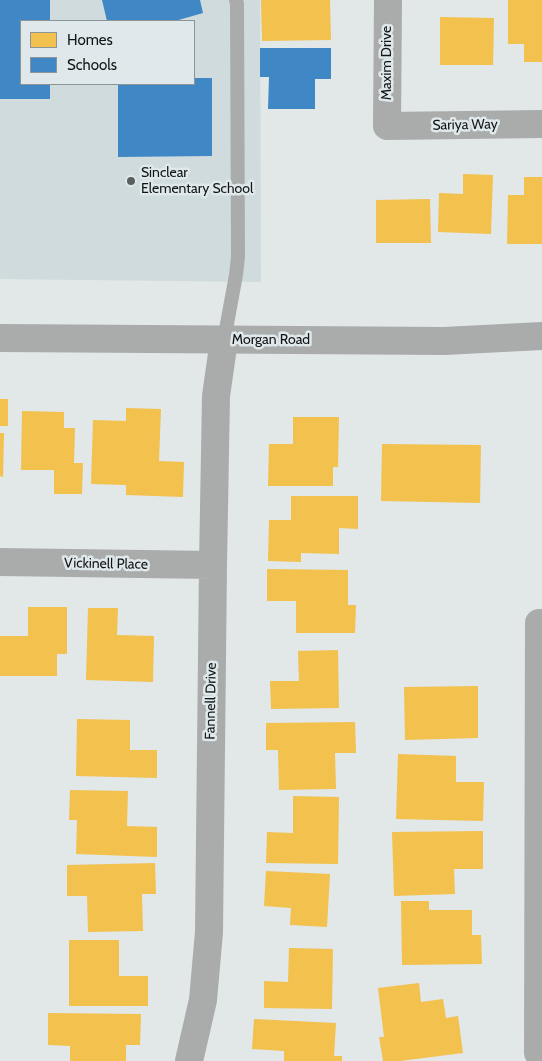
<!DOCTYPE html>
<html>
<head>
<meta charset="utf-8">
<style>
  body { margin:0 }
  #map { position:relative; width:542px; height:1061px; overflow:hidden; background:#e2e7e7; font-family:Cabin,sans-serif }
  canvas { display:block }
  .legend { position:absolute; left:20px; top:20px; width:175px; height:65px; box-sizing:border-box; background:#dfe8ea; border:1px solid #8d9495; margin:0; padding:6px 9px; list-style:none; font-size:15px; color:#121516 }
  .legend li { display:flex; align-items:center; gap:10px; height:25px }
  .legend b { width:25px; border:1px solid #8d9495 }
</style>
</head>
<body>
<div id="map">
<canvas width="542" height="1061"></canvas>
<ul class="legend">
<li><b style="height:14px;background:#f2c14e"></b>Homes</li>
<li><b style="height:14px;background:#3f88c5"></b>Schools</li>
</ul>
</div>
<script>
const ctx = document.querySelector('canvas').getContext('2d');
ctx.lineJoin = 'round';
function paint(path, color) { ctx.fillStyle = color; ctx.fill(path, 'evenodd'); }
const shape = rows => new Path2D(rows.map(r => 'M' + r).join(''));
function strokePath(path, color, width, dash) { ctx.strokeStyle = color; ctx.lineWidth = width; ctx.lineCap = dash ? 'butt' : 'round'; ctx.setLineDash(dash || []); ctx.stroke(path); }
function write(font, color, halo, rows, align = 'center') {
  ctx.font = font + ' Cabin,sans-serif'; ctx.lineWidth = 5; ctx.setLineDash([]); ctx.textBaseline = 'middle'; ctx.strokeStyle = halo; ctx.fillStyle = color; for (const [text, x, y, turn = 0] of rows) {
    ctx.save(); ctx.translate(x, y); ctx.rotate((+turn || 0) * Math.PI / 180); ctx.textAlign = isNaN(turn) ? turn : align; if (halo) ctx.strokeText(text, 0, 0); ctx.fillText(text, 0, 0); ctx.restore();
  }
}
const built = shape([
  [0,0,260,0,261,282,0,279],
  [21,21,194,21,194,84,21,84]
]);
const homes = shape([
  [261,0,330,0,331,40,262,41],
  [508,0,542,0,542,62,524,62,524,44,508,44],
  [440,17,494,18,493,65,440,65],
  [463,174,493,175,491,234,438,232,439,193,463,194],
  [524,177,542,177,542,244,507,244,508,195,524,195],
  [430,199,431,243,376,243,376,200],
  [0,399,8,399,8,426,0,426],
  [126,408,161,409,159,461,184,462,183,497,126,495,126,485,91,484,93,420,126,421],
  [22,411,64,412,64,428,75,428,74,463,83,463,82,494,54,494,54,470,21,470],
  [293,417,339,417,338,467,333,467,333,486,268,486,269,444,293,444],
  [0,433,4,433,3,477,0,476],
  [382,444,481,445,480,503,381,501],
  [291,496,358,496,358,529,339,528,339,554,301,553,301,562,268,561,269,520,291,520],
  [267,569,348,570,348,605,356,605,355,633,296,633,296,601,267,601],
  [28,607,67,607,67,654,57,654,57,676,0,676,0,636,28,636],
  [88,608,118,608,117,635,154,636,153,682,86,680],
  [338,650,339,708,271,709,270,681,299,681,298,651],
  [478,686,478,738,405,740,404,687],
  [77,719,130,720,130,750,157,750,157,778,76,776],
  [355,722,356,753,335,753,336,789,279,790,278,750,266,750,266,723],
  [398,754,456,756,456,782,484,782,483,821,396,819],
  [70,790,128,791,127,826,157,827,157,857,76,854,77,820,69,820],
  [293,796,339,797,338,864,266,863,267,832,293,833],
  [483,831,483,869,454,869,455,894,394,896,392,832],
  [155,863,156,894,142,894,143,931,88,932,87,896,67,896,67,865],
  [266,871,330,874,327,927,290,925,291,908,264,906],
  [401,901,429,901,429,910,472,910,472,935,481,935,482,964,402,965],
  [69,940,119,940,119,976,148,976,148,1006,69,1006],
  [289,948,333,949,332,1009,264,1008,264,981,288,982],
  [419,983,421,1002,443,999,446,1018,458,1016,463,1053,400,1061,383,1061,379,1037,384,1037,378,988],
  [48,1013,141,1014,140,1045,126,1045,126,1061,70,1061,70,1046,48,1045],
  [254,1019,336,1023,334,1056,342,1056,342,1061,284,1061,284,1051,252,1049]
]);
const schools = shape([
  [0,0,50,0,50,21,21,21,21,84,50,84,50,99,0,99],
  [102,0,200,0,203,13,175,21,107,21],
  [260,48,331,48,331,79,315,79,315,109,268,109,269,77,260,77],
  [194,78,212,78,212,156,118,157,118,84,194,84]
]);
const service = shape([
  [224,340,236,275,238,257,237,4,236,0]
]);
const minor = shape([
  [388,0,387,126,542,124],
  [0,562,213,565],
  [542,623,539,623,538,1053,542,1053],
  [189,1061,203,1000,209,932,213,565,216,396,224,340]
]);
const tertiary = shape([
  [0,338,444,341,542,336]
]);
const markers = [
  [131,181,5,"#5b5e5f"]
];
const streetNames = [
  ["Maxim Drive",387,63,-90],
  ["Sariya Way",465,125,-1],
  ["Morgan Road",271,340],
  ["Vickinell Place",106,564,1],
  ["Fannell Drive",211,701,-89]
];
const poiNames = [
  ["Sinclear",141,173],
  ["Elementary School",141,189]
];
paint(built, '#cfdbdd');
paint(homes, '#f2c14e');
paint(schools, '#3f88c5');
strokePath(service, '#aaacac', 14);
strokePath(minor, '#aaacac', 28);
strokePath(tertiary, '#aaacac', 28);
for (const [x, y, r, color] of markers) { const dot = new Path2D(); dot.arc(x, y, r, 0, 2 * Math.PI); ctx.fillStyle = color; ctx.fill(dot); strokePath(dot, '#dfe8ea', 2); }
write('14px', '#121516', '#dfe8ea', streetNames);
write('14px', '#121516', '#dfe8ea', poiNames, 'left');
</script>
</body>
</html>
